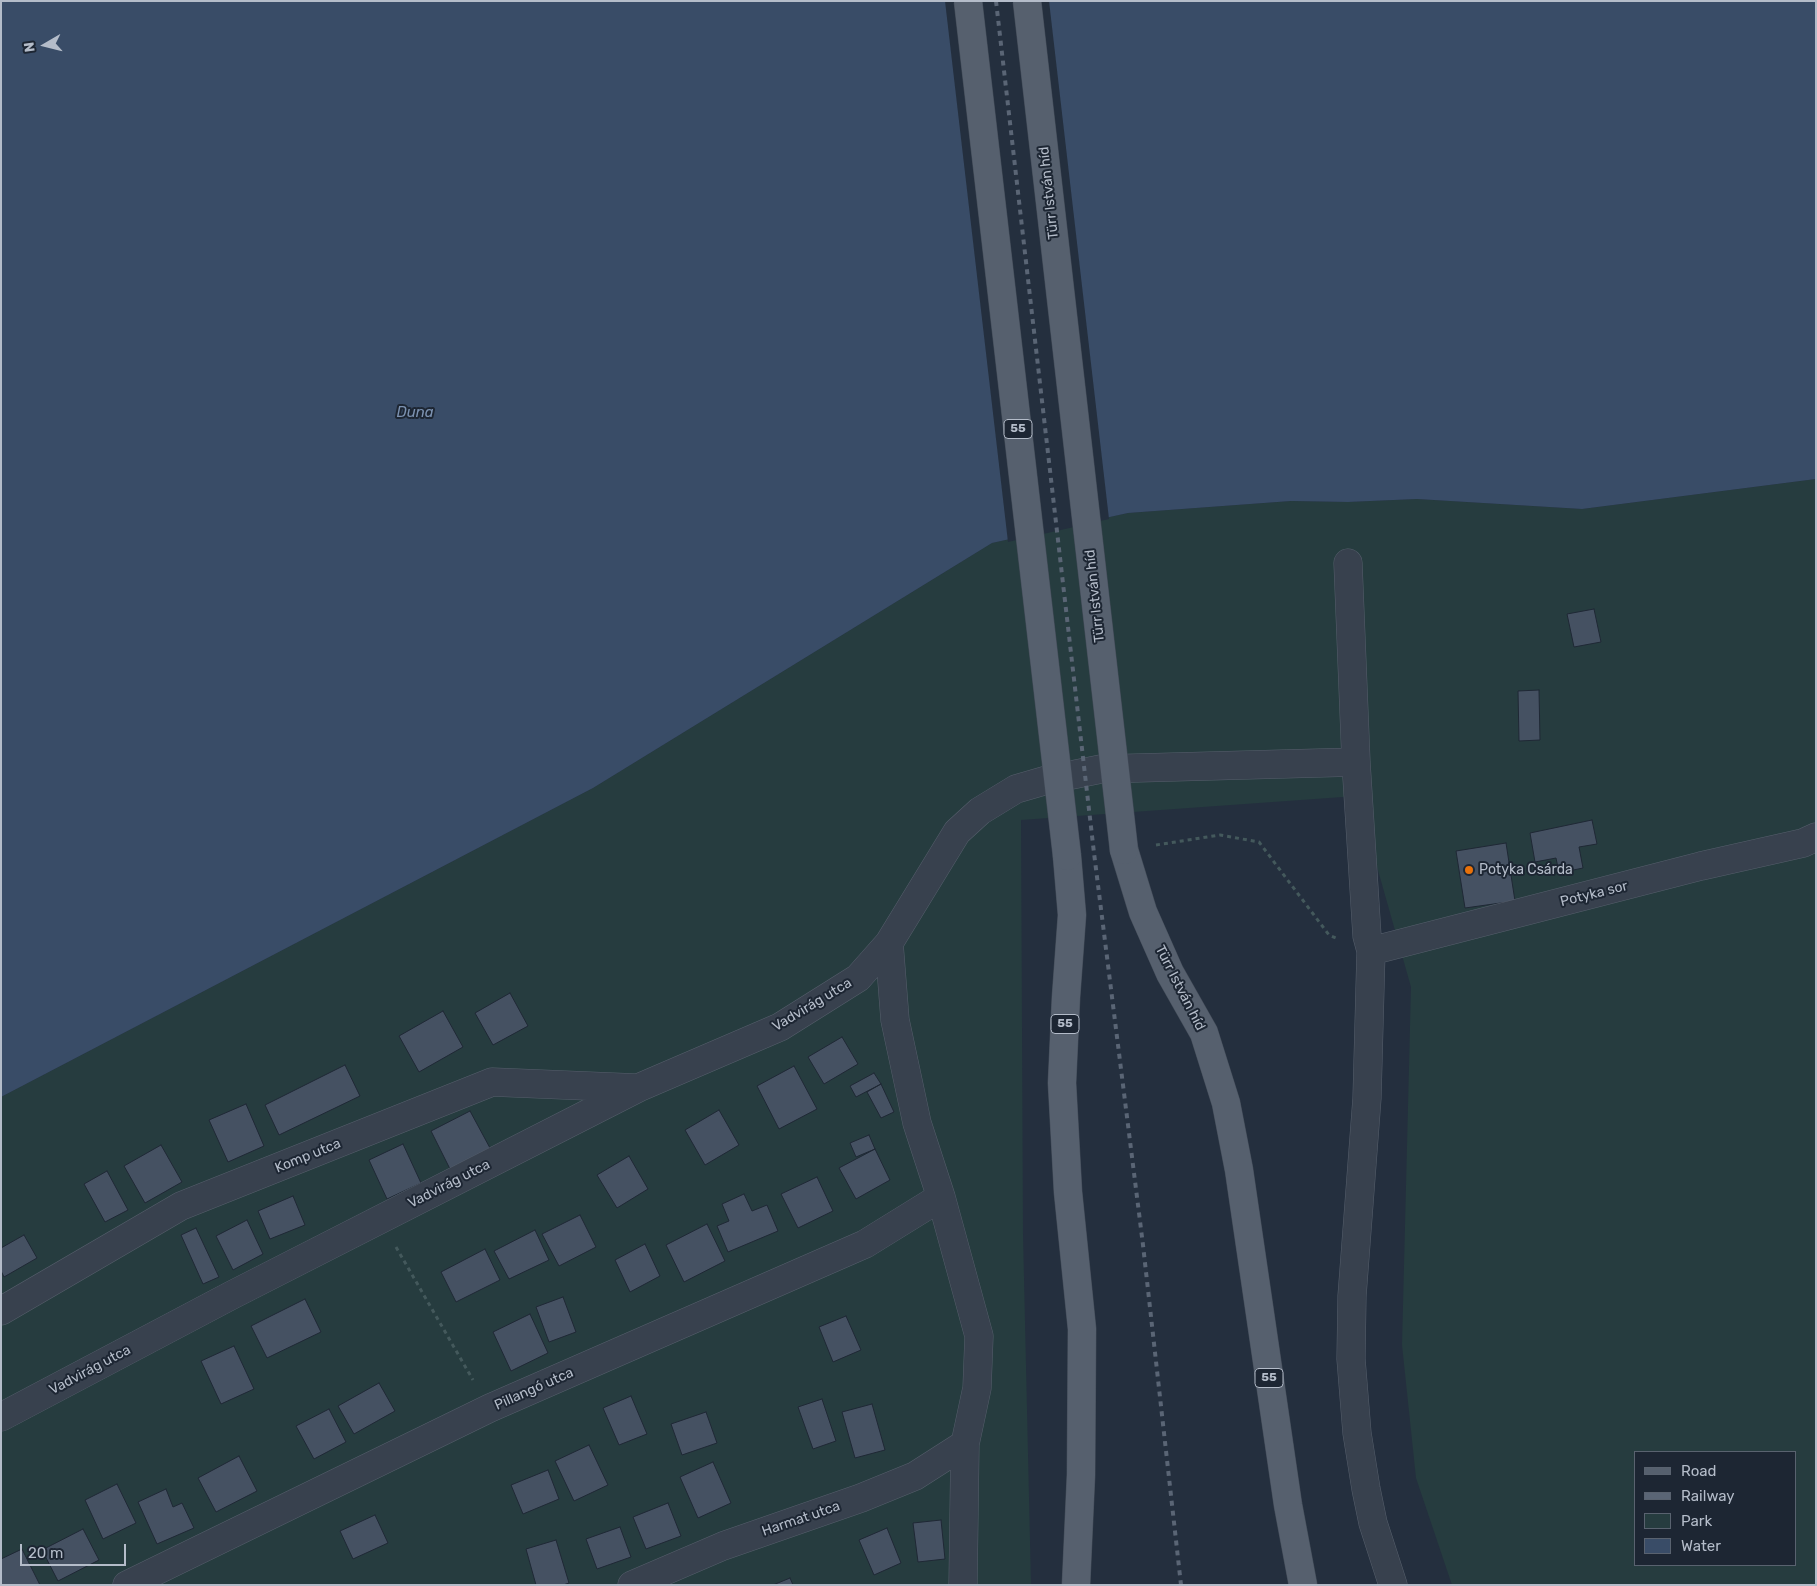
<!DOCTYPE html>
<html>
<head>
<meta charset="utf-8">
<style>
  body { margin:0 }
  #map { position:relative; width:1817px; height:1586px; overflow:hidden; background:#242f3e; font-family:Rubik,sans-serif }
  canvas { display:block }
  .frame { position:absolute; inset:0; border:2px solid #b4bcc9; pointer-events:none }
  .legend { position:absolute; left:1634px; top:1451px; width:162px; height:115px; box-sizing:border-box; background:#1d2633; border:1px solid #59626f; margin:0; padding:6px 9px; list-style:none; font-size:15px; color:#b4bcc9 }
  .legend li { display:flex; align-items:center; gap:10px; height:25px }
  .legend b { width:25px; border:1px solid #59626f }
  .north { position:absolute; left:20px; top:20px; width:50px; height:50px; -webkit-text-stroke:4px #1d2633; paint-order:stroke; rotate:262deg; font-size:14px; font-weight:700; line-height:20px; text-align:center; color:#b4bcc9 }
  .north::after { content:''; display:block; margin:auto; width:18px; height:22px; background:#b4bcc9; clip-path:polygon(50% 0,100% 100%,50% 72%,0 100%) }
  .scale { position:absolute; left:20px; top:1544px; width:106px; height:22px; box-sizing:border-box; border:2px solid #b4bcc9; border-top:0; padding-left:6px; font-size:15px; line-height:18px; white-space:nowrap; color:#b4bcc9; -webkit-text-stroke:4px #1d2633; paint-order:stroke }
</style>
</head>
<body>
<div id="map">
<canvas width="1817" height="1586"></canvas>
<div class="frame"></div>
<ul class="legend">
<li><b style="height:6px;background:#56606e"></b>Road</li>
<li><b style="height:6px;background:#5a6575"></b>Railway</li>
<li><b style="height:14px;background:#263c3f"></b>Park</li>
<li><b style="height:14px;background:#394c67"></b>Water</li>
</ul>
<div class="north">N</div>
<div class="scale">20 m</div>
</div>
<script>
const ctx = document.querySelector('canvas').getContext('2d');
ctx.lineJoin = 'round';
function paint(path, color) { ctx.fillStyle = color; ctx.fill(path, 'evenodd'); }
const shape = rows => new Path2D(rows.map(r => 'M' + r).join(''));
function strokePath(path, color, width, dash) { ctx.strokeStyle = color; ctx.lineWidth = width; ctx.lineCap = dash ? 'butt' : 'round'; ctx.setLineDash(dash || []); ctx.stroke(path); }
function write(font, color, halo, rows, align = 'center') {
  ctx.font = font + ' Rubik,sans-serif'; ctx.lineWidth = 4; ctx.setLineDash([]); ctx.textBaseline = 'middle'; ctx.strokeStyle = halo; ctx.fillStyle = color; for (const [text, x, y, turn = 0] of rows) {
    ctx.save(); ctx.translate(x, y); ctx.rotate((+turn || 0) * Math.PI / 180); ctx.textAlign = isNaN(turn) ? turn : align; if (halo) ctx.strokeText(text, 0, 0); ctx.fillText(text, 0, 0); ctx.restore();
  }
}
const green = shape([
  [1816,479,1816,1585,1452,1585,1416,1478,1402,1345,1411,987,1357,796,1021,820,1023,1234,1031,1585,1,1585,1,1097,593,788,992,543,1128,513,1291,501,1348,502,1417,499,1582,509],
  [1636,1452,1796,1452,1796,1565,1636,1565]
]);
const water = shape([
  [1,1,1816,1,1816,479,1582,509,1417,499,1348,502,1291,501,1128,513,992,543,593,788,1,1097]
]);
const pier = shape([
  [945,1,1049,1,1109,519,1008,542]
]);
const building = shape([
  [1594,609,1601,642,1574,647,1567,614,1594,609],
  [1539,690,1540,740,1519,741,1518,691,1539,690],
  [1592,820,1597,844,1579,847,1583,868,1559,873,1556,858,1535,862,1530,833,1592,820],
  [1506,843,1515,901,1465,908,1456,851,1506,843],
  [510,993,528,1026,493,1045,475,1013,510,993],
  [443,1011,463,1047,419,1072,399,1036,443,1011],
  [842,1037,858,1064,824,1084,808,1057,842,1037],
  [345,1065,360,1096,279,1135,265,1105,345,1065],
  [794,1066,817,1109,779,1129,757,1086,794,1066],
  [874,1073,881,1084,856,1097,850,1086,874,1073],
  [881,1084,894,1112,881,1118,867,1092,881,1084],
  [246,1104,264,1146,228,1162,209,1120,246,1104],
  [719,1110,739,1145,705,1165,685,1130,719,1110],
  [470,1111,490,1148,450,1169,431,1131,470,1111],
  [869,1135,875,1149,856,1157,850,1143,869,1135],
  [403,1144,421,1183,387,1199,369,1160,403,1144],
  [161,1145,182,1182,145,1203,124,1166,161,1145],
  [875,1149,890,1180,856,1199,839,1168,875,1149],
  [629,1156,648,1189,617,1208,597,1175,629,1156],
  [107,1171,128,1210,105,1222,84,1184,107,1171],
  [817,1177,833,1211,798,1228,781,1194,817,1177],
  [744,1194,752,1211,767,1205,778,1231,728,1252,717,1226,729,1221,722,1204,744,1194],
  [293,1196,305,1225,270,1239,258,1211,293,1196],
  [580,1215,596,1247,559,1266,542,1234,580,1215],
  [247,1220,263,1254,233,1270,216,1236,247,1220],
  [707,1224,725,1261,684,1282,666,1245,707,1224],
  [196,1228,219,1277,203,1284,181,1235,196,1228],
  [535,1230,549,1260,509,1279,494,1251,535,1230],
  [24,1235,37,1258,4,1277,1,1271,1,1248,24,1235],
  [645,1244,660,1276,630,1292,615,1260,645,1244],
  [485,1249,500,1280,456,1302,441,1272,485,1249],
  [563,1297,576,1332,549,1342,536,1307,563,1297],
  [305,1299,321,1332,267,1358,251,1326,305,1299],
  [530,1314,548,1353,511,1371,493,1332,530,1314],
  [846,1316,861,1350,833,1362,819,1327,846,1316],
  [234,1346,254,1389,221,1404,201,1361,234,1346],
  [379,1383,395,1411,354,1434,338,1406,379,1383],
  [631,1396,647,1434,619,1445,603,1408,631,1396],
  [822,1399,836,1441,813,1449,798,1407,822,1399],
  [872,1404,885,1450,855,1458,842,1412,872,1404],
  [329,1409,346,1442,314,1459,296,1426,329,1409],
  [706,1412,717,1443,682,1455,671,1424,706,1412],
  [589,1445,608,1485,574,1501,555,1461,589,1445],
  [239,1456,257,1491,216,1512,198,1478,239,1456],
  [713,1462,731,1503,698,1518,680,1477,713,1462],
  [548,1470,559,1499,523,1514,511,1485,548,1470],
  [117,1484,136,1523,103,1539,85,1500,117,1484],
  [166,1489,173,1507,182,1503,194,1528,157,1544,138,1502,166,1489],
  [668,1503,681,1536,646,1549,633,1517,668,1503],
  [375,1515,388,1543,353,1559,340,1531,375,1515],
  [941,1520,945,1559,918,1562,913,1523,941,1520],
  [620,1527,631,1557,597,1569,586,1539,620,1527],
  [887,1528,901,1563,874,1575,859,1540,887,1528],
  [83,1529,99,1560,58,1581,42,1550,83,1529],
  [556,1540,569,1583,563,1585,536,1585,526,1549,556,1540],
  [22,1549,40,1585,1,1585,1,1559,22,1549],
  [790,1578,793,1585,773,1585,790,1578]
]);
const path = shape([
  [1156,845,1220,835,1259,842,1329,935,1336,938],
  [396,1247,473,1380]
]);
const street = shape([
  [1348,563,1356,762],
  [889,943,895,1020,917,1123,941,1197,979,1336,977,1388,965,1444,963,1585],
  [1371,951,1701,866,1803,843,1816,837],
  [1,1311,181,1206,492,1082,636,1088],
  [1,1417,232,1295,638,1088,780,1027,858,978,889,943,957,832,980,811,1016,789,1047,780,1101,769,1356,762,1367,936,1371,951,1367,1098,1352,1296,1351,1359,1357,1433,1366,1489,1373,1523,1393,1585],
  [127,1585,490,1408,865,1244,941,1197],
  [632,1585,723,1546,861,1498,915,1476,965,1444]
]);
const primary = shape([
  [1124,850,1143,912,1170,973,1204,1033,1226,1103,1239,1170,1288,1505,1303,1585],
  [1067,856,1072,915,1066,997,1062,1083,1068,1192,1082,1329,1081,1475,1076,1585]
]);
const rail = shape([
  [996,1,1094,853,1143,1245,1181,1585]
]);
const primaryBridge = shape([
  [968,1,1067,856],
  [1027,1,1124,850]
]);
const markers = [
  [1469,870,5,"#e8710a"]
];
const shields = [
  [1018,429,28],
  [1065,1024,28],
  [1269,1378,28]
];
const shieldNames = [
  ["55",1018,429],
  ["55",1065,1024],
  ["55",1269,1378]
];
const streetNames = [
  ["Türr István híd",1049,193,-96],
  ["Türr István híd",1095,596,-96],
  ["Potyka sor",1594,894,-14],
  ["Türr István híd",1180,988,63],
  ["Vadvirág utca",812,1005,-31],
  ["Komp utca",308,1156,-22],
  ["Vadvirág utca",449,1184,-27],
  ["Vadvirág utca",90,1370,-28],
  ["Pillangó utca",534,1389,-24],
  ["Harmat utca",801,1519,-19]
];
const poiNames = [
  ["Potyka Csárda",1479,870]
];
const waterNames = [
  ["Duna",415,413]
];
paint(green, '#263c3f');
paint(water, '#394c67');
paint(pier, '#242f3e');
paint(building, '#455162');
strokePath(building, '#1f2835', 1);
strokePath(street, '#565f6c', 29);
strokePath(primary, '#414a57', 29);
strokePath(path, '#44595c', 3, [4, 4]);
strokePath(street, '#38414e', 28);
strokePath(primary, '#56606e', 28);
strokePath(rail, '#5a6575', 4, [5, 5]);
strokePath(primaryBridge, '#414a57', 29, []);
strokePath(primaryBridge, '#56606e', 28);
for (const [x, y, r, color] of markers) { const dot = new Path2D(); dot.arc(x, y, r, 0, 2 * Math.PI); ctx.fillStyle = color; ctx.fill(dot); strokePath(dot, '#1d2633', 2); }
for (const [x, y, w] of shields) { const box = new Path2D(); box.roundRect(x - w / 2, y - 9.5, w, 19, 4); ctx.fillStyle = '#1d2633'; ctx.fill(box); strokePath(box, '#b4bcc9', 1); }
write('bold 12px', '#b4bcc9', null, shieldNames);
write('14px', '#b4bcc9', '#1d2633', streetNames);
write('14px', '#b4bcc9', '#1d2633', poiNames, 'left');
write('italic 15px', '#7c92b1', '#1d2633', waterNames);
</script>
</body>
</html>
